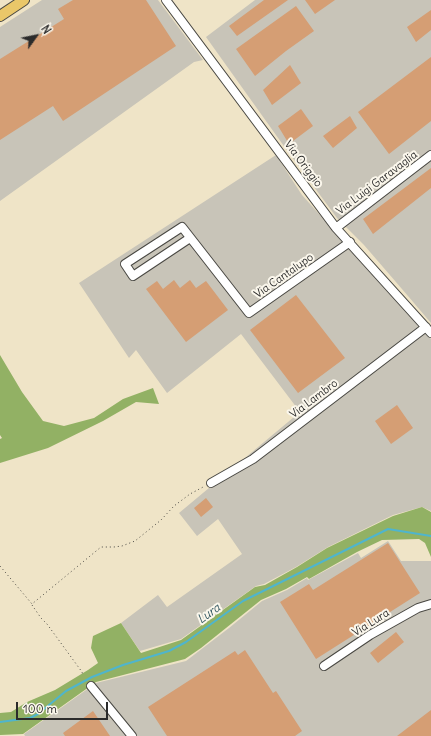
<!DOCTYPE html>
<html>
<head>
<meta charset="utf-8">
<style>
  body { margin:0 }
  #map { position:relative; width:431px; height:736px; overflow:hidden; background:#efe4c7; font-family:Delius,sans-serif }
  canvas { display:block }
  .north { position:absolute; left:16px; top:16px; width:40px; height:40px; -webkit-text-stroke:3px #fbf7ec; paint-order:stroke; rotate:57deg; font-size:11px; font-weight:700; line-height:16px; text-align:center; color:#2b2b2b }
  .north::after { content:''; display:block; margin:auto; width:14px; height:18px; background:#2b2b2b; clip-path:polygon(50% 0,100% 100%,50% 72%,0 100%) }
  .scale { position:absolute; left:16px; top:702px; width:92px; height:18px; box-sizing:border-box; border:2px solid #2b2b2b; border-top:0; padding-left:5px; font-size:12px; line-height:14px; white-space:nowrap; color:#2b2b2b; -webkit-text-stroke:3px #fbf7ec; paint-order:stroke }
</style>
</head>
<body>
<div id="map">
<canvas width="431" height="736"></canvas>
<div class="north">N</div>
<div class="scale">100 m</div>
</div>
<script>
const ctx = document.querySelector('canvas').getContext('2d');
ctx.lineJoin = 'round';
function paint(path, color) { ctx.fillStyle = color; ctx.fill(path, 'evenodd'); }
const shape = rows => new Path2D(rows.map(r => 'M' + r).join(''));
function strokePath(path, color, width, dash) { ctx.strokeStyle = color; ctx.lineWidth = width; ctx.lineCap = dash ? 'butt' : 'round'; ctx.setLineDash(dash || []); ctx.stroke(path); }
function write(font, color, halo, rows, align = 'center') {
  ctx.font = font + ' Delius,sans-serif'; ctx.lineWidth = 4; ctx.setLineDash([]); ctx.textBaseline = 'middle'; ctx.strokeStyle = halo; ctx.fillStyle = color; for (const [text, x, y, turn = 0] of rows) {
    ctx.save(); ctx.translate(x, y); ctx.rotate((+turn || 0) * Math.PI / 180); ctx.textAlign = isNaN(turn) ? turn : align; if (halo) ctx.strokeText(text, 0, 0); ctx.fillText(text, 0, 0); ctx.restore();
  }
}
const industrial = shape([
  [42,0,158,0,203,60,194,62,0,201,0,27],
  [255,0,431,0,431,323,408,296,364,245,337,218,286,149,206,37],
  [276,155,302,195,431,339,431,511,422,507,393,515,328,547,296,567,264,584,256,586,181,639,140,651,121,623,158,595,167,607,242,554,218,519,197,536,179,513,300,412,241,334,167,393,136,350,129,358,79,283],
  [388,541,401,561,431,561,431,736,25,736,24,734,96,683,186,661,229,628,262,601,287,590,307,578,308,580,358,553,361,558]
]);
const forest = shape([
  [0,355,22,392,43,421,64,426,94,418,123,399,153,388,159,404,136,402,103,421,48,448,0,463,0,439,2,438,0,435],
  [422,507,431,512,431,557,425,543,419,539,382,540,357,552,309,579,307,577,286,589,261,600,201,648,185,659,96,682,23,734,0,735,0,713,11,712,27,702,55,690,88,670,98,663,91,648,93,636,121,623,141,653,181,640,255,587,265,585,297,567,327,548,393,516]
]);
const stream = shape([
  [0,722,30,718,38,714,66,691,92,677,123,665,169,651,186,642,243,601,388,529,431,536]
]);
const building = shape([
  [73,0,146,0,176,46,63,121,53,106,0,140,0,59,64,19,58,9],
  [264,0,288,0,237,36,229,26],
  [305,0,335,0,315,14],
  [296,6,314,31,286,51,255,76,236,49],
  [431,10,431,30,416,42,407,27],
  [431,57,431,121,389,154,358,112],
  [290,65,301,83,272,105,263,90],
  [301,109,313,126,289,144,278,126],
  [350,116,357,128,333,148,323,136],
  [431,168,431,188,373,234,363,219],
  [174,280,180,288,190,280,196,288,206,281,228,310,186,342,146,289,157,281,163,289],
  [296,295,345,358,298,393,250,330],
  [397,405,413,428,391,444,375,421],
  [206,498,213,507,201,517,194,508],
  [388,543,420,593,316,659,280,602,309,584,313,590],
  [396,632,404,642,378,663,370,653],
  [245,650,273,693,276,691,302,731,295,736,167,736,148,707,235,651,238,655],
  [431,710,431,736,397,736],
  [93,711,110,736,65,736,63,733]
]);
const path = shape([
  [0,566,32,604,101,547,114,547,122,546,135,541,161,520,174,506,190,494,205,486],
  [32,605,41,618,47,624,82,672,83,676]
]);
const minor = shape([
  [166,0,336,228,431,333],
  [336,228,431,155],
  [190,238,133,276,125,264,182,227,249,313,350,242],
  [211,483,253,459,426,327],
  [324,666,370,635,418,608,431,604],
  [91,686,132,736]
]);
const major = shape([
  [0,16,24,0]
]);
const streetNames = [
  ["Via Origgio",303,164,53],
  ["Via Luigi Garavaglia",377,183,-37],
  ["Via Cantalupo",284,276,-35],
  ["Via Lambro",314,399,-37],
  ["Via Lura",371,623,-32]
];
const waterNames = [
  ["Lura",209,614,-36]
];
paint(industrial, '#c8c4b8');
paint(forest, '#92b164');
strokePath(stream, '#4fb5cd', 2);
paint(building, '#d59e74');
strokePath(minor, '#484742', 10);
strokePath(major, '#484742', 12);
strokePath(path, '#484742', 1, [1, 3]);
strokePath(minor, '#fff', 8);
strokePath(major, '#eac769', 10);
write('11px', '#2b2b2b', '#fbf7ec', streetNames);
write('italic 12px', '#385b64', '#fbf7ec', waterNames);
</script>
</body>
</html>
